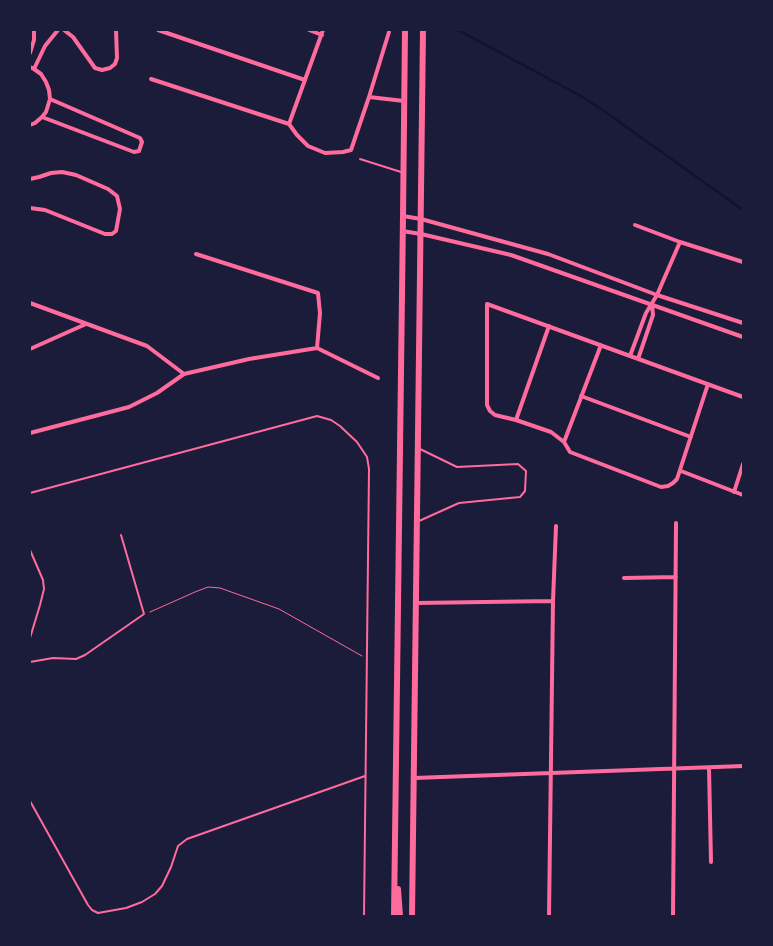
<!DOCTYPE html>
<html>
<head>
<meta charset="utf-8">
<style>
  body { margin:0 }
  #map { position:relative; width:773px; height:946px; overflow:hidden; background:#1b1b3a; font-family:Lora,serif }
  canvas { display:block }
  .frame { position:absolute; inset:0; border:31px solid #1b1b3a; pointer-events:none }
</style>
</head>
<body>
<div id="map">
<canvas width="773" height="946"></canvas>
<div class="frame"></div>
</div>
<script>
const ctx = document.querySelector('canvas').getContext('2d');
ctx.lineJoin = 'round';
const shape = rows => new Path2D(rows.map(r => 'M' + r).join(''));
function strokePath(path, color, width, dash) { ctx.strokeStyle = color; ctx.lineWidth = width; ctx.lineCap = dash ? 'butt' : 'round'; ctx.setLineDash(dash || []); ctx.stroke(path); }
const stream = shape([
  [458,30,581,96,604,111,743,210]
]);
const path = shape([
  [150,612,195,592,208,587,220,588,279,609,362,656]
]);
const service = shape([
  [360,159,401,172],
  [30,493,317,416,331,420,340,426,357,442,367,457,369,469,364,916],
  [419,521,459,503,520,497,525,491,526,471,518,464,457,467,420,449],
  [30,550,43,580,44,589,40,605,30,638],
  [30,662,53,658,76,659,85,655,144,614,121,535],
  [30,801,88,905,92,910,98,913,126,908,142,902,155,894,162,886,171,867,178,846,187,839,365,776]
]);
const minor = shape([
  [64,30,73,37,95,68,102,70,110,68,115,64,117,58,116,30],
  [158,30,305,80],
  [309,30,322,35],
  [30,53,34,40,34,30],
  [30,67,34,69,41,74,46,82,49,90,50,99,46,112,42,117,35,123,30,125],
  [34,69,45,46,58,30],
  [151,79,289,124,297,135,308,146,325,153,343,152,351,150,369,97,389,32],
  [369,97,404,101],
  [42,117,134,152,139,151,142,142,140,138,50,99],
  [289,124,323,30],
  [30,179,39,177,51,173,62,172,76,175,108,189,117,196,120,209,116,231,112,234,105,234,45,210,30,208],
  [403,216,421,219,548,254,657,295,743,323],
  [635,225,680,242,743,262],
  [402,231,421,234,511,255,743,337],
  [196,254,318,293,320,313,317,348],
  [30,303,147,346,184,374],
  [30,349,86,324],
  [630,356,646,313,657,295,680,242],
  [638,359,653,315,652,304],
  [708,384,677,479,673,483,668,486,661,487,570,452,564,442,551,432,516,420,495,415,490,411,487,405,487,304,743,397],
  [581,396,691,437],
  [516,420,549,326],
  [30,433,129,407,157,393,184,374,249,359,317,348,378,378],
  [564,442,601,345],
  [681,471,743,495],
  [734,492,743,464],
  [624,578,676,577],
  [416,603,553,601],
  [709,768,711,862],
  [414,778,743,766],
  [549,916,553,601,556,526],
  [673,916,676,523]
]);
const primary = shape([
  [398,889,400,916],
  [394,916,403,216,405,30],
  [412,916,423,30]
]);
strokePath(stream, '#12122b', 2.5);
strokePath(path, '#ff6b9d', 1);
strokePath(service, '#ff6b9d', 2);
strokePath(minor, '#ff6b9d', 4);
strokePath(primary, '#ff6b9d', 6);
</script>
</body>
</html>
